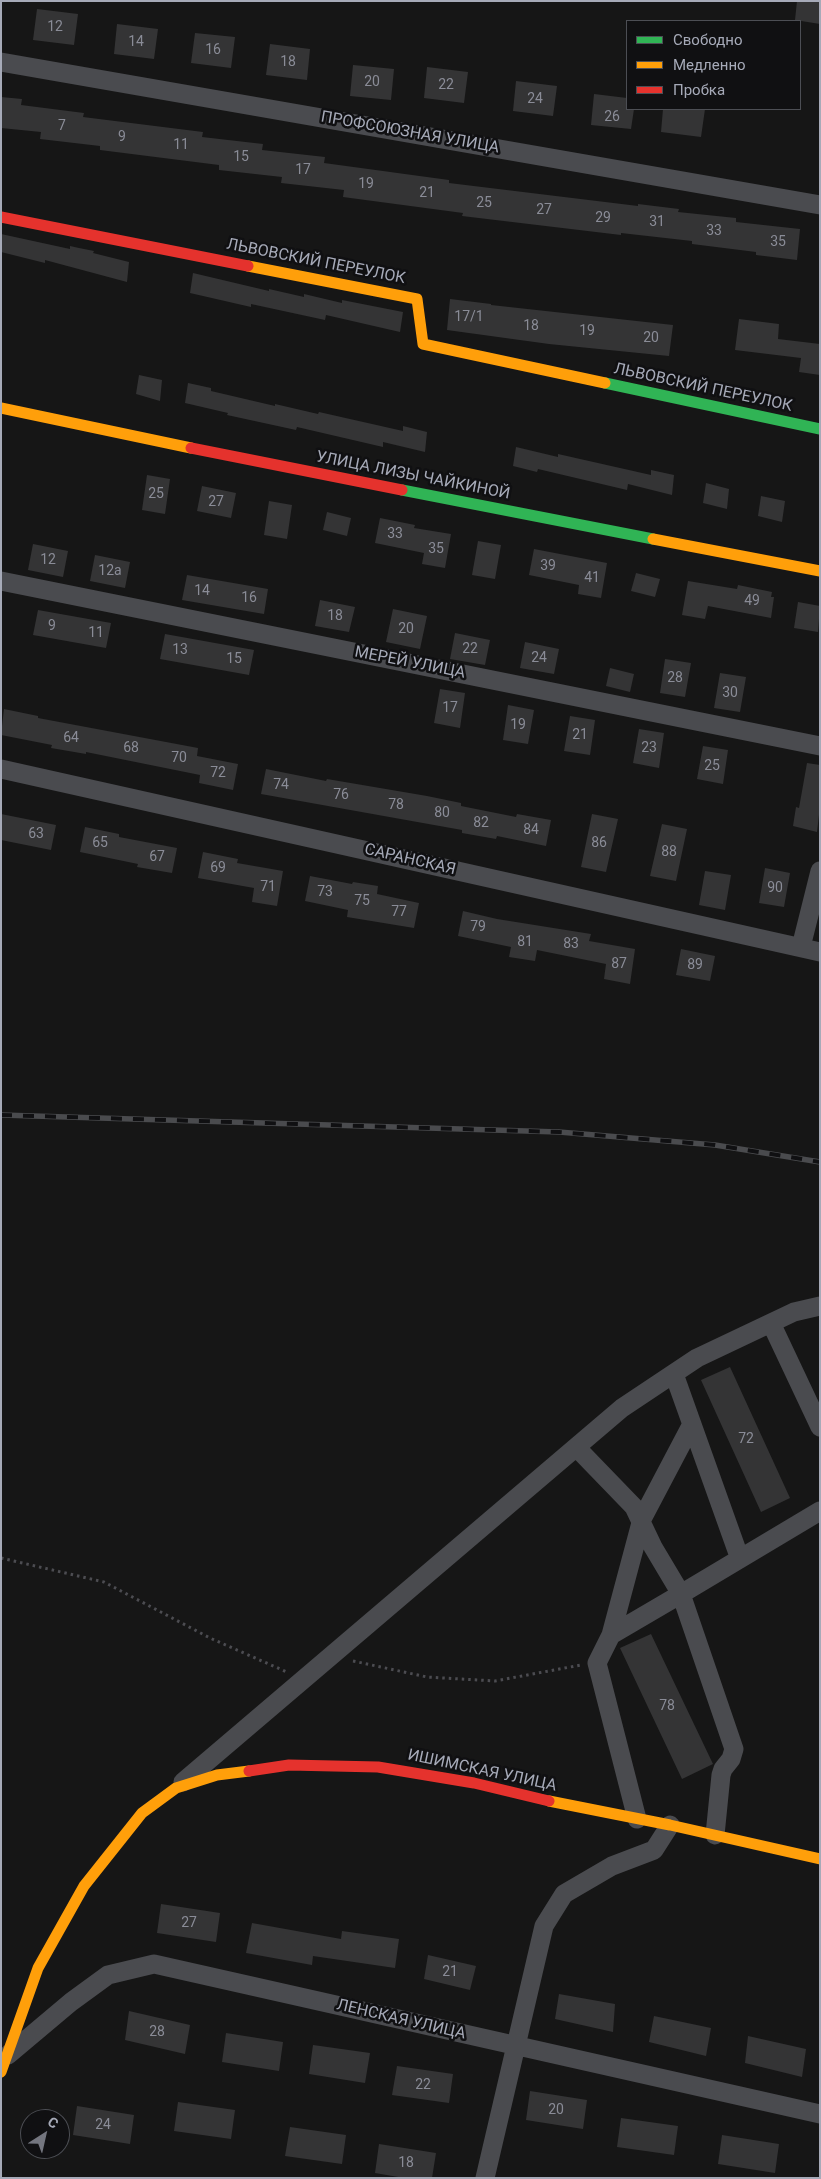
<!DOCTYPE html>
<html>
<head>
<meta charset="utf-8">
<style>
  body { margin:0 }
  #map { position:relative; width:821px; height:2179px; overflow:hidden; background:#161616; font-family:Roboto,sans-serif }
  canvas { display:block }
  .frame { position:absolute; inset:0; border:2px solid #a6aab8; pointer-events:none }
  .legend { position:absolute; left:626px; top:20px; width:175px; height:90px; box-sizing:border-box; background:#101012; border:1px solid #4c4e54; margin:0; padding:6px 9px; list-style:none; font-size:15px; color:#a6aab8 }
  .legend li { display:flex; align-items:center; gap:10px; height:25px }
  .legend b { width:25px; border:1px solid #4c4e54 }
  .north { position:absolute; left:20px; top:2109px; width:50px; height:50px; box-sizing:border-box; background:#101012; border:1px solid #4c4e54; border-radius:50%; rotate:35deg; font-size:14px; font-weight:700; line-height:20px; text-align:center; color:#a6aab8 }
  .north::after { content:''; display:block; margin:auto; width:18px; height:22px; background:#74767f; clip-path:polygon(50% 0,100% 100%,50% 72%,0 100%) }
</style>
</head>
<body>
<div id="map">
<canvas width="821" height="2179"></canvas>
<div class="frame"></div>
<ul class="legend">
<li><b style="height:6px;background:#30b455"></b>Свободно</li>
<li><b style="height:6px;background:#ff9f0a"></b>Медленно</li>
<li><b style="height:6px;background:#e5322d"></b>Пробка</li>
</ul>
<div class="north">С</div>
</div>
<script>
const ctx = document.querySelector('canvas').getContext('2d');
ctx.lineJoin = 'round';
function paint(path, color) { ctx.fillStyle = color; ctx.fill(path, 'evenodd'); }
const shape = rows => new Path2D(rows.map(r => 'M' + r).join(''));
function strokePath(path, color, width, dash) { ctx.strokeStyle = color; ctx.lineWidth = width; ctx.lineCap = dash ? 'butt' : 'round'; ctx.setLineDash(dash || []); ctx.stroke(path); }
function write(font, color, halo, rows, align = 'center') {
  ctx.font = font + ' Roboto,sans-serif'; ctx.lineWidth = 5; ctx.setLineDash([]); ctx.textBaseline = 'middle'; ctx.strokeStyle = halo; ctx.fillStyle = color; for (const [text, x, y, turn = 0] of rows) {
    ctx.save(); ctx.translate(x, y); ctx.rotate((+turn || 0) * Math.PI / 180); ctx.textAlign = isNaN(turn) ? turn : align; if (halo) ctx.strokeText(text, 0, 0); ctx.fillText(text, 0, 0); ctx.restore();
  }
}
const building = shape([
  [797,1,820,1,820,24,795,20],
  [37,9,78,14,74,45,33,40],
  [117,24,158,29,154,59,114,54],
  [195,33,235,37,231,68,191,63],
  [270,44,310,49,307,80,266,75],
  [353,65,394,69,391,100,350,96],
  [427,67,468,72,464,103,424,98],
  [516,81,557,86,553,116,513,111],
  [594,94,627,98,627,109,634,109,631,129,591,125],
  [1,97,22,99,21,105,84,113,83,117,203,132,202,137,263,144,262,150,325,157,324,163,449,180,449,183,638,206,638,204,679,209,678,212,736,218,736,222,800,229,797,260,756,255,756,252,692,244,692,241,621,233,621,235,462,216,463,213,343,197,344,190,281,183,282,177,219,170,219,165,100,150,100,146,40,139,41,132,1,128],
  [663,109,705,109,701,137,661,132],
  [1,234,70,249,70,246,79,248,94,251,93,253,129,262,127,282,45,260,45,263,1,252],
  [193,273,269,291,269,289,304,297,304,294,342,303,342,300,403,312,400,332,326,315,325,320,251,304,251,307,190,293],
  [450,299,491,304,491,305,673,325,669,356,549,344,447,330],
  [739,319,779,324,778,339,820,344,820,375,799,372,801,358,735,350],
  [139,375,162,380,160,401,136,394],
  [188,383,211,388,211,391,275,406,275,404,318,414,319,412,403,431,403,426,427,432,425,452,383,442,383,447,297,427,296,430,227,415,228,413,185,403],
  [516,447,558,457,558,454,651,475,651,470,674,475,672,495,628,484,627,490,538,469,537,472,513,466],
  [147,475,170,479,165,514,142,510],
  [706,483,729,489,727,509,703,503],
  [202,486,236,493,231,518,197,511],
  [761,496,785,501,782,522,758,516],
  [269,501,292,505,287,539,264,535],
  [327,512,351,518,347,536,323,530],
  [380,518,415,525,414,528,451,534,445,568,422,564,424,553,375,543],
  [478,541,501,545,495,579,472,575],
  [33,544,68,551,63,577,28,570],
  [534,549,607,563,601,598,578,594,579,585,529,575],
  [95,555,130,562,125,588,90,581],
  [636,573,660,579,655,597,631,591],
  [187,575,268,589,264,614,182,600],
  [688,581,737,589,738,585,772,592,771,597,774,597,771,618,708,606,705,619,682,615],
  [320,600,355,607,349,632,315,626],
  [798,602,820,606,818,632,794,628],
  [393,609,427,616,420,649,386,642],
  [38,610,111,623,106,648,33,635],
  [455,633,490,640,485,665,450,659],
  [165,634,254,650,249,675,160,659],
  [525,642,559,649,554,674,520,668],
  [665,659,691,663,685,697,660,693],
  [610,668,634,674,630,692,606,686],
  [720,673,746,677,740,712,714,708],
  [440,689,465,693,460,728,434,723],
  [508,705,534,710,528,744,503,740],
  [4,709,38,716,38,718,198,748,197,756,238,764,233,790,199,783,200,775,86,752,86,754,51,748,52,745,1,735],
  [570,716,595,720,590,755,564,751],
  [639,729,664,733,659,768,633,763],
  [703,746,728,750,723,784,697,779],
  [807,763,820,765,820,806,817,832,793,826,796,807,799,808],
  [266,769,326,781,327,779,427,796,461,803,461,806,516,817,517,814,551,820,546,846,497,836,496,839,462,833,462,830,261,794],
  [1,814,56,825,51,850,1,840],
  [592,814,618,819,606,872,581,867],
  [662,824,687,829,676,881,650,876],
  [85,827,119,834,119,837,177,848,172,873,137,867,138,864,80,852],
  [203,852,238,859,237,863,283,871,277,906,252,902,254,888,198,878],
  [765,868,790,873,784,907,759,903],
  [705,871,731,875,725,910,699,905],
  [310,876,352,884,353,882,378,886,377,894,419,903,414,928,347,917,348,910,305,901],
  [463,911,497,919,591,934,589,941,635,949,630,984,604,979,606,964,537,950,535,961,509,957,511,947,458,936],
  [681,949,715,956,710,981,676,975],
  [730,1367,790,1498,761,1512,701,1380],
  [651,1634,713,1764,682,1779,620,1648],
  [161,1904,220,1913,216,1942,157,1933],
  [252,1923,341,1939,342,1931,399,1939,395,1968,313,1956,312,1965,246,1953],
  [428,1955,476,1966,470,1990,424,1979],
  [559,1994,615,2004,613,2032,555,2019],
  [129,2011,190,2025,185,2054,125,2040],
  [654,2016,711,2028,706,2056,649,2042],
  [226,2033,283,2042,279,2071,222,2062],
  [748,2036,806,2049,802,2077,745,2063],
  [313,2045,370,2053,365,2083,309,2074],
  [397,2066,453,2074,449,2103,392,2095],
  [530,2091,587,2100,583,2129,526,2120],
  [178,2102,235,2110,231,2139,174,2131],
  [77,2106,134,2115,130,2144,73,2135],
  [621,2118,678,2126,674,2155,617,2147],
  [290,2127,346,2135,342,2164,285,2156],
  [722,2135,779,2144,775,2173,718,2164],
  [379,2144,436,2153,432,2178,404,2178,375,2173]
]);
const path = shape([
  [1,1558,104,1582,210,1638,287,1672],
  [353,1661,427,1677,495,1681,581,1665]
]);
const street = shape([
  [1,62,820,205],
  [1,581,820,746],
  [1,769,820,952],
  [801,947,820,871],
  [771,1323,820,1427],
  [674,1374,740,1559],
  [576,1447,634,1507,653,1547,681,1594,611,1635,597,1663,637,1819],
  [611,1635,642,1519,692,1424],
  [183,1782,622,1408,697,1358,794,1312,820,1306],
  [715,1835,721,1775,723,1769,731,1759,734,1749,681,1594,820,1511],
  [8,2055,71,2002,108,1975,154,1964,820,2114],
  [485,2178,544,1926,564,1894,612,1866,654,1850,670,1825]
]);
const fast = shape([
  [605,383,820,429],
  [402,490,653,539]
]);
const slow = shape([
  [248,266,417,299,423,344,605,383],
  [1,408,191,448],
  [653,539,820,571],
  [549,1801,670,1825,820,1859],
  [1,2072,38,1968,84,1886,142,1813,176,1788,217,1775,249,1771]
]);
const jam = shape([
  [1,217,248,266],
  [191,448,402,490],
  [249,1771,289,1765,378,1767,474,1783,549,1801]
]);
const rail = shape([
  [1,1115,559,1132,715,1145,820,1162]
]);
const numberNames = [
  ["12",55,27],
  ["14",136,42],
  ["16",213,50],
  ["18",288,62],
  ["20",372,82],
  ["22",446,85],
  ["24",535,99],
  ["26",612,117],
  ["7",62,126],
  ["9",122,137],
  ["11",181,145],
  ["15",241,157],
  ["17",303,170],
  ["19",366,184],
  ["21",427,193],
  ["25",484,203],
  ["27",544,210],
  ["29",603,218],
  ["31",657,222],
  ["33",714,231],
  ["35",778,242],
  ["17/1",469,317],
  ["18",531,326],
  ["19",587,331],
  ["20",651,338],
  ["25",156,494],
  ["27",216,502],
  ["33",395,534],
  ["35",436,549],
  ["12",48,560],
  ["39",548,566],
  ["12а",110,571],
  ["41",592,578],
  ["14",202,591],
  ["16",249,598],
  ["49",752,601],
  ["18",335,616],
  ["9",52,626],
  ["20",406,629],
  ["11",96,633],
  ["22",470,649],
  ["13",180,650],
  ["24",539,658],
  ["15",234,659],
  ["28",675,678],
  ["30",730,693],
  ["17",450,708],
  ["19",518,725],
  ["21",580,735],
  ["64",71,738],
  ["68",131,748],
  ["23",649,748],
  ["70",179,758],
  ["25",712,766],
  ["72",218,773],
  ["74",281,785],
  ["76",341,795],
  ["78",396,805],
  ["80",442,813],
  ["82",481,823],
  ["84",531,830],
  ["63",36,834],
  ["65",100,843],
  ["86",599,843],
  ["88",669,852],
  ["67",157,857],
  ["69",218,868],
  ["71",268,887],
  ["90",775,888],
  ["73",325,892],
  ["75",362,901],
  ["77",399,912],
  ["79",478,927],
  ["81",525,942],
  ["83",571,944],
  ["87",619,964],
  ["89",695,965],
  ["72",746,1439],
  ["78",667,1706],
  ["27",189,1923],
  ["21",450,1972],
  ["28",157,2032],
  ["22",423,2085],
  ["20",556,2110],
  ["24",103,2125],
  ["18",406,2163]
];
const streetNames = [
  ["ПРОФСОЮЗНАЯ УЛИЦА",410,133,10],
  ["ЛЬВОВСКИЙ ПЕРЕУЛОК",316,262,11],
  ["ЛЬВОВСКИЙ ПЕРЕУЛОК",703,388,12],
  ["УЛИЦА ЛИЗЫ ЧАЙКИНОЙ",413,476,11],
  ["МЕРЕЙ УЛИЦА",410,663,11],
  ["САРАНСКАЯ",410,860,13],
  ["ИШИМСКАЯ УЛИЦА",482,1771,12],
  ["ЛЕНСКАЯ УЛИЦА",401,2020,13]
];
paint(building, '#343435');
strokePath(path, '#4c4c51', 3, [2.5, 4]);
strokePath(street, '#4a4b4f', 19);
strokePath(fast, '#30b455', 11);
strokePath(slow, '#ff9f0a', 11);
strokePath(jam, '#e5322d', 11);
strokePath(rail, '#4a4b4e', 5.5);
strokePath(rail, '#101012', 4, [11]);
write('14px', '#8a8c97', null, numberNames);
write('16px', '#a6aab8', '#101012', streetNames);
</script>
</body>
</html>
